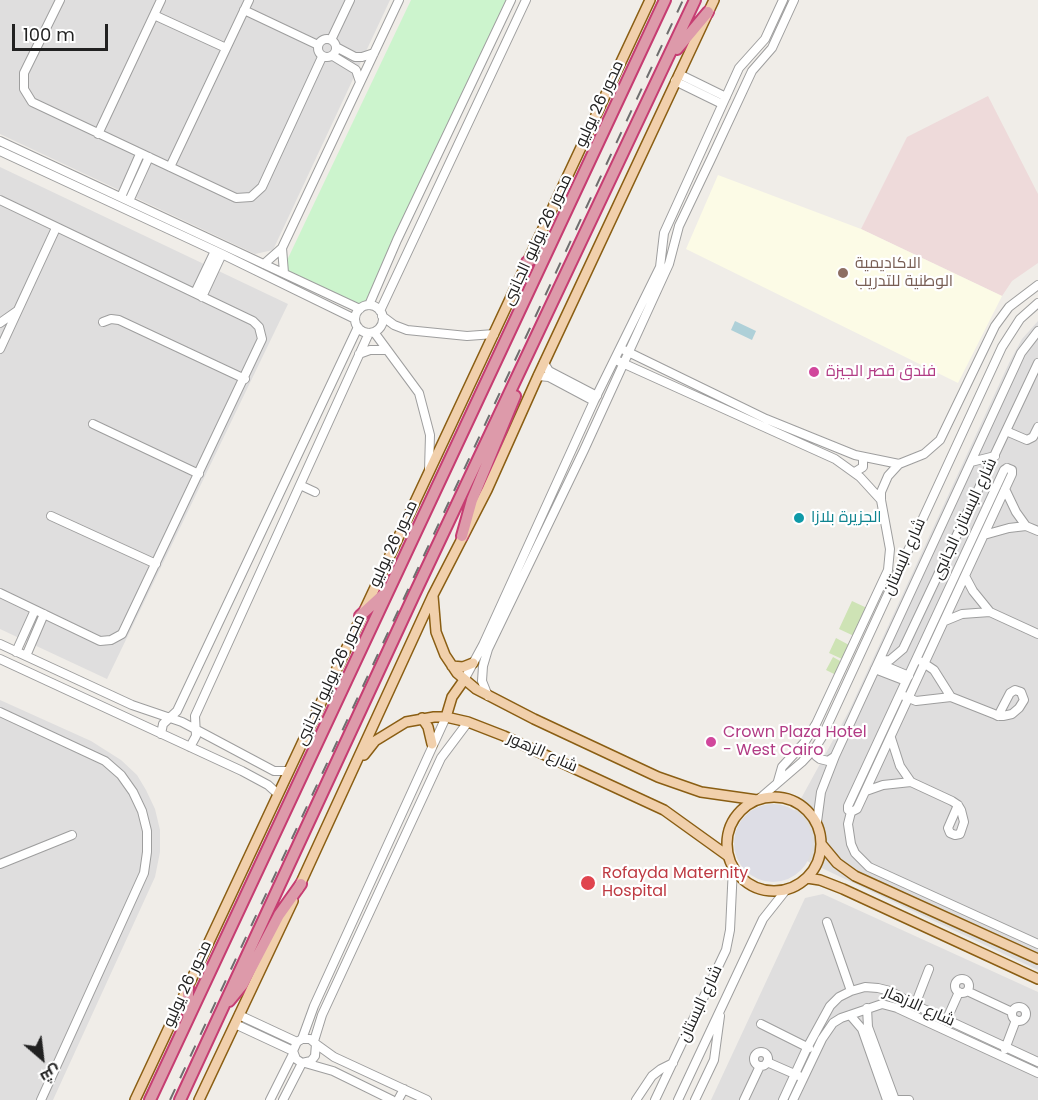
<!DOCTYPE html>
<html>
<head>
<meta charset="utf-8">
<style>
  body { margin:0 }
  #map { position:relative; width:1038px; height:1100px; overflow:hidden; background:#f0ede8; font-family:Poppins,Cairo,sans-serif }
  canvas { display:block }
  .north { position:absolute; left:12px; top:1028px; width:60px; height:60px; -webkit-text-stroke:4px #fff; paint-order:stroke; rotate:152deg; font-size:16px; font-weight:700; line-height:24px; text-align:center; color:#212121 }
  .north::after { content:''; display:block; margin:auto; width:21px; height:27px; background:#212121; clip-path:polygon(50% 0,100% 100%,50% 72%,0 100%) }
  .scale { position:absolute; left:12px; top:24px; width:96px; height:27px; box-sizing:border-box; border:3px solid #212121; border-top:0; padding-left:8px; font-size:18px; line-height:21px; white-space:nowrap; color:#212121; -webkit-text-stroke:4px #fff; paint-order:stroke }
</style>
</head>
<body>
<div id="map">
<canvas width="1038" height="1100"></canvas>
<div class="north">ش</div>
<div class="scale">100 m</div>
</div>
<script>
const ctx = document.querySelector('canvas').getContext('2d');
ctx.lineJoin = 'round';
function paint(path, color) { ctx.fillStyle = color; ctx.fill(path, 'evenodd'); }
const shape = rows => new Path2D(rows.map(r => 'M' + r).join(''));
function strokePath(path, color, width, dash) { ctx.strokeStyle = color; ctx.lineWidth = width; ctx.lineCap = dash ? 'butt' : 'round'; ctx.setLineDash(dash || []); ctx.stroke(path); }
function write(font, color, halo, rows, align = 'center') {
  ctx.font = font + ' Poppins,Cairo,sans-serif'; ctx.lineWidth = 4.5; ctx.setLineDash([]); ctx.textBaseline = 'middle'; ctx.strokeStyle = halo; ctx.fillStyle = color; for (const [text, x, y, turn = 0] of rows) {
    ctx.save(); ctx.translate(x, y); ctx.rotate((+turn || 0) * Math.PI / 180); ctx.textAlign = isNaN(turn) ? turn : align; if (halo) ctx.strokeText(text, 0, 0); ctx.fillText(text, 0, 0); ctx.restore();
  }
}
const residential = shape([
  [0,0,390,0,273,250,255,254,0,134],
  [0,167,288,304,107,679,0,629],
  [1038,321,1038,970,775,846,849,711,1009,363,1022,339],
  [0,700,91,741,121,760,137,775,146,790,155,809,160,830,160,852,155,877,53,1100,0,1100],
  [823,894,1038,992,1038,1100,711,1100,805,898]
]);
const commercial = shape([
  [988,96,1038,194,1038,263,1012,281,1002,296,861,229,907,137]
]);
const education = shape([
  [718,175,861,229,1002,296,958,383,686,249]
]);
const grass = shape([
  [852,601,867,608,854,636,839,629],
  [836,638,849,645,842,659,829,653],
  [833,657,842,662,836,675,826,670]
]);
const park = shape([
  [411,0,508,0,361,312,280,275]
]);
const plaza = shape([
  '734 843a39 39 0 1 1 78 0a39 39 0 1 1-78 0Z'
]);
const water = shape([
  [735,321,756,331,752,340,731,330]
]);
const minor = shape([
  [60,0,24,73,24,89,32,102,236,198,251,197,262,187,322,57],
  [244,10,318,45],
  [154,15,226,48],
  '318 48a9 9 0 1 1 18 0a9 9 0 1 1-18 0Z',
  [331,40,350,0],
  [336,47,355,57,362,57,374,53],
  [333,56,356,70,360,82],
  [679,74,726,97],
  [675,81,722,104],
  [98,134,161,0],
  [0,141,360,309],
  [0,151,222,254,355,319],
  [170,167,249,0],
  [121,197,140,154],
  [0,200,253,321,259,327,262,339,122,634,111,640,100,641,0,593],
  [129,201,149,157],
  [264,264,282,248],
  [284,273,282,248,399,0],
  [195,293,215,251],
  [202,297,222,254],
  [369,305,397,240,511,0],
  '355 319a14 14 0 1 1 28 0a14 14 0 1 1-28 0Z',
  [380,311,526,0],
  [382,316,394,325,407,330,467,336,494,334],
  [103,322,111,319,119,320,245,379],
  [0,323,17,311],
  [374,332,419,393,430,435,429,470],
  [0,349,56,228],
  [624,350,766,419,855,455,899,464],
  [359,354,370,350,386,350],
  [618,361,835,459,860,477,881,500],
  [544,363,549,371,597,396],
  [538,376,549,377,594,401],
  [93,424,199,474],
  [1006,431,1027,440,1033,437,1038,427],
  [971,462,995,456],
  [1007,468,1012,470,1012,474,857,809,851,812,848,810,848,806,1004,470,1007,468],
  [855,472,863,467,863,458],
  [300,485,315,492],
  [1005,489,1016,512,1026,526],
  [51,516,156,564],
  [984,535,1009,528,1026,526,1038,531],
  [965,576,973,591,990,612,1038,634],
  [945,621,962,614,990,612],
  [0,644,132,705,182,722,274,771,288,771],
  [16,652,35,610],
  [26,656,44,614],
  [0,659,242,771,268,785,278,794],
  [879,661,890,660,903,649,1038,363],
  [922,662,934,670,951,697],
  [878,663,909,676],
  [875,669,906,681],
  [464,680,483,645,594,401,660,267,664,233,739,68,765,39,783,0],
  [488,696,482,681,483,666,488,649,584,450,669,264,679,226,711,159,752,71,772,48,794,0],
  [904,696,916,701,951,697,994,714,998,716,1003,716,1012,714,1019,708,1024,700,1021,692,1015,690,1010,693,998,716],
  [0,712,105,761,121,775,133,792,142,811,147,831,147,852,144,873,41,1100],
  [161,734,163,724,177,711,358,327],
  [891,738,900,766,911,782],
  [190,747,196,736,195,716,369,333],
  [815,748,816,756,820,759,828,761,834,757],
  [778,781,782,767,804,743,816,724,888,570,890,549,881,500,881,492,888,476,899,464,924,454,940,440,995,326,1009,307,1038,285],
  [866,791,883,785,911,782,952,801,958,805,961,810,964,822,960,834,955,835,950,833,948,828,958,805],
  [759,799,802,762,815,748,822,737,1002,347,1020,319,1038,303],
  [851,812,848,824,851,844,855,853,869,867,1038,944],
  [817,822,821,792,835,756,1016,364,1021,353,1038,331],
  [0,864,72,835],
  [827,922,851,991],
  '955 986a7 7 0 1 1 14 0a7 7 0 1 1-14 0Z',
  [967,991,1012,1012],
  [915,1005,929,969],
  '1012 1014a7 7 0 1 1 14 0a7 7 0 1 1-14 0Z',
  [867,1008,868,1027,895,1100],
  [239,1015,297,1042],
  [850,1015,862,1029,887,1100],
  [946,1021,959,992],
  [235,1024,293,1051,296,1059,302,1063,311,1061,315,1056,316,1044,310,1039,302,1039,297,1042,293,1051],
  [761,1024,809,1048],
  [302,1039,314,1006,446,717],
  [314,1041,322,1015,441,758,468,722],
  [316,1044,334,1057,427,1100],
  [1005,1049,1016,1020],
  '754 1059a7 7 0 1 1 14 0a7 7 0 1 1-14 0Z',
  [767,1062,799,1076],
  [305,1063,333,1071,392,1100],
  [270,1100,293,1054],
  [283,1100,302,1063],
  [398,1100,404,1089],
  [636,1100,652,1076,661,1069,673,1063],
  [655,1100,726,950,730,930,733,867],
  [678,1100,763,919,786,890],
  [695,1100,714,1060,720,1016],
  [744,1100,760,1066],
  [783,1100,807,1048,830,1006,839,997,851,991,865,987,878,988,890,991,915,1005,1038,1062],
  [793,1100,822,1039,833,1023,841,1018,882,1004,897,1008,1038,1073],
  [892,1100,909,1100]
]);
const major = shape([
  [433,596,436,632,445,655,457,673,476,689,534,719,658,777,701,792,757,800],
  [452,666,463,667,473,663],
  [446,717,452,697,464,680],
  [422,718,428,727,432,744],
  [364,755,375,741,406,722,434,717,446,717,468,722,504,736,664,810,728,856],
  '727 844a47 47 0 1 1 94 0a47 47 0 1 1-94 0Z',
  [822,845,837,863,855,876,1038,959],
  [807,878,820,880,843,889,1038,979],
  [298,889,433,595,487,490,538,376,714,0],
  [135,1100,650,0],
  [199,1100,293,901]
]);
const highway = shape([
  [677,49,708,12],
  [527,262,548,250],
  [462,536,472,500,515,396],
  [360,616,385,593],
  [188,988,188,1015],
  [229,1001,243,984,279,915,301,884],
  [150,1100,665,0],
  [180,1100,414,595,695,0]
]);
const rail = shape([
  [170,1100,683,0]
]);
const markers = [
  [843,273,6,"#8d6e63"],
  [814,372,6,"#d1479c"],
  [799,518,6,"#0f9aa8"],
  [711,742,6,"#d1479c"],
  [588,883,8,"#e0444e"]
];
const streetNames = [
  ["محور 26 يوليو",600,104,-65],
  ["محور 26 يوليو الجانبى",538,240,-65],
  ["شارع البستان الجانبى",965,519,-65],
  ["محور 26 يوليو",394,544,-65],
  ["شارع البستان",905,557,-66],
  ["محور 26 يوليو الجانبى",331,680,-65],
  ["شارع الزهور",542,753,24],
  ["محور 26 يوليو",188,984,-65],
  ["شارع البستان",701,1004,-65],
  ["شارع الازهار",919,1007,24]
];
const educationNames = [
  ["الاكاديمية",855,264],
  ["الوطنية للتدريب",855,282]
];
const hotelNames = [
  ["فندق قصر الجيزة",826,372],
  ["Crown Plaza Hotel",723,733],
  ["- West Cairo",723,751]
];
const cultureNames = [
  ["الجزيرة بلازا",811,518]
];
const healthNames = [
  ["Rofayda Maternity",602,874],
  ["Hospital",602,892]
];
paint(residential, '#dfdede');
paint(commercial, '#eedada');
paint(education, '#fcfbe6');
paint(grass, '#cee3b5');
paint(park, '#ccf4cd');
paint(plaza, '#dddde5');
paint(water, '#aed0d8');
strokePath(minor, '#9e9e9e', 10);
strokePath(major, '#8a5e13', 12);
strokePath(highway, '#c63d72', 14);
strokePath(minor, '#fff', 8);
strokePath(major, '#f1d0ac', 9);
strokePath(highway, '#dd9aaa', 10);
strokePath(rail, '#6f6f6f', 2, [12, 12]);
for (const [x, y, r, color] of markers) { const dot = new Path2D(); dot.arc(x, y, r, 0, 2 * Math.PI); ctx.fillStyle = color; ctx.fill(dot); strokePath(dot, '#fff', 2); }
write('16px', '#212121', '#fff', streetNames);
write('16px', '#785e54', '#fff', educationNames, 'left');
write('16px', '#b23c85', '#fff', hotelNames, 'left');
write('16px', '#0d838f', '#fff', cultureNames, 'left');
write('16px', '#be3a42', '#fff', healthNames, 'left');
</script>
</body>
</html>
